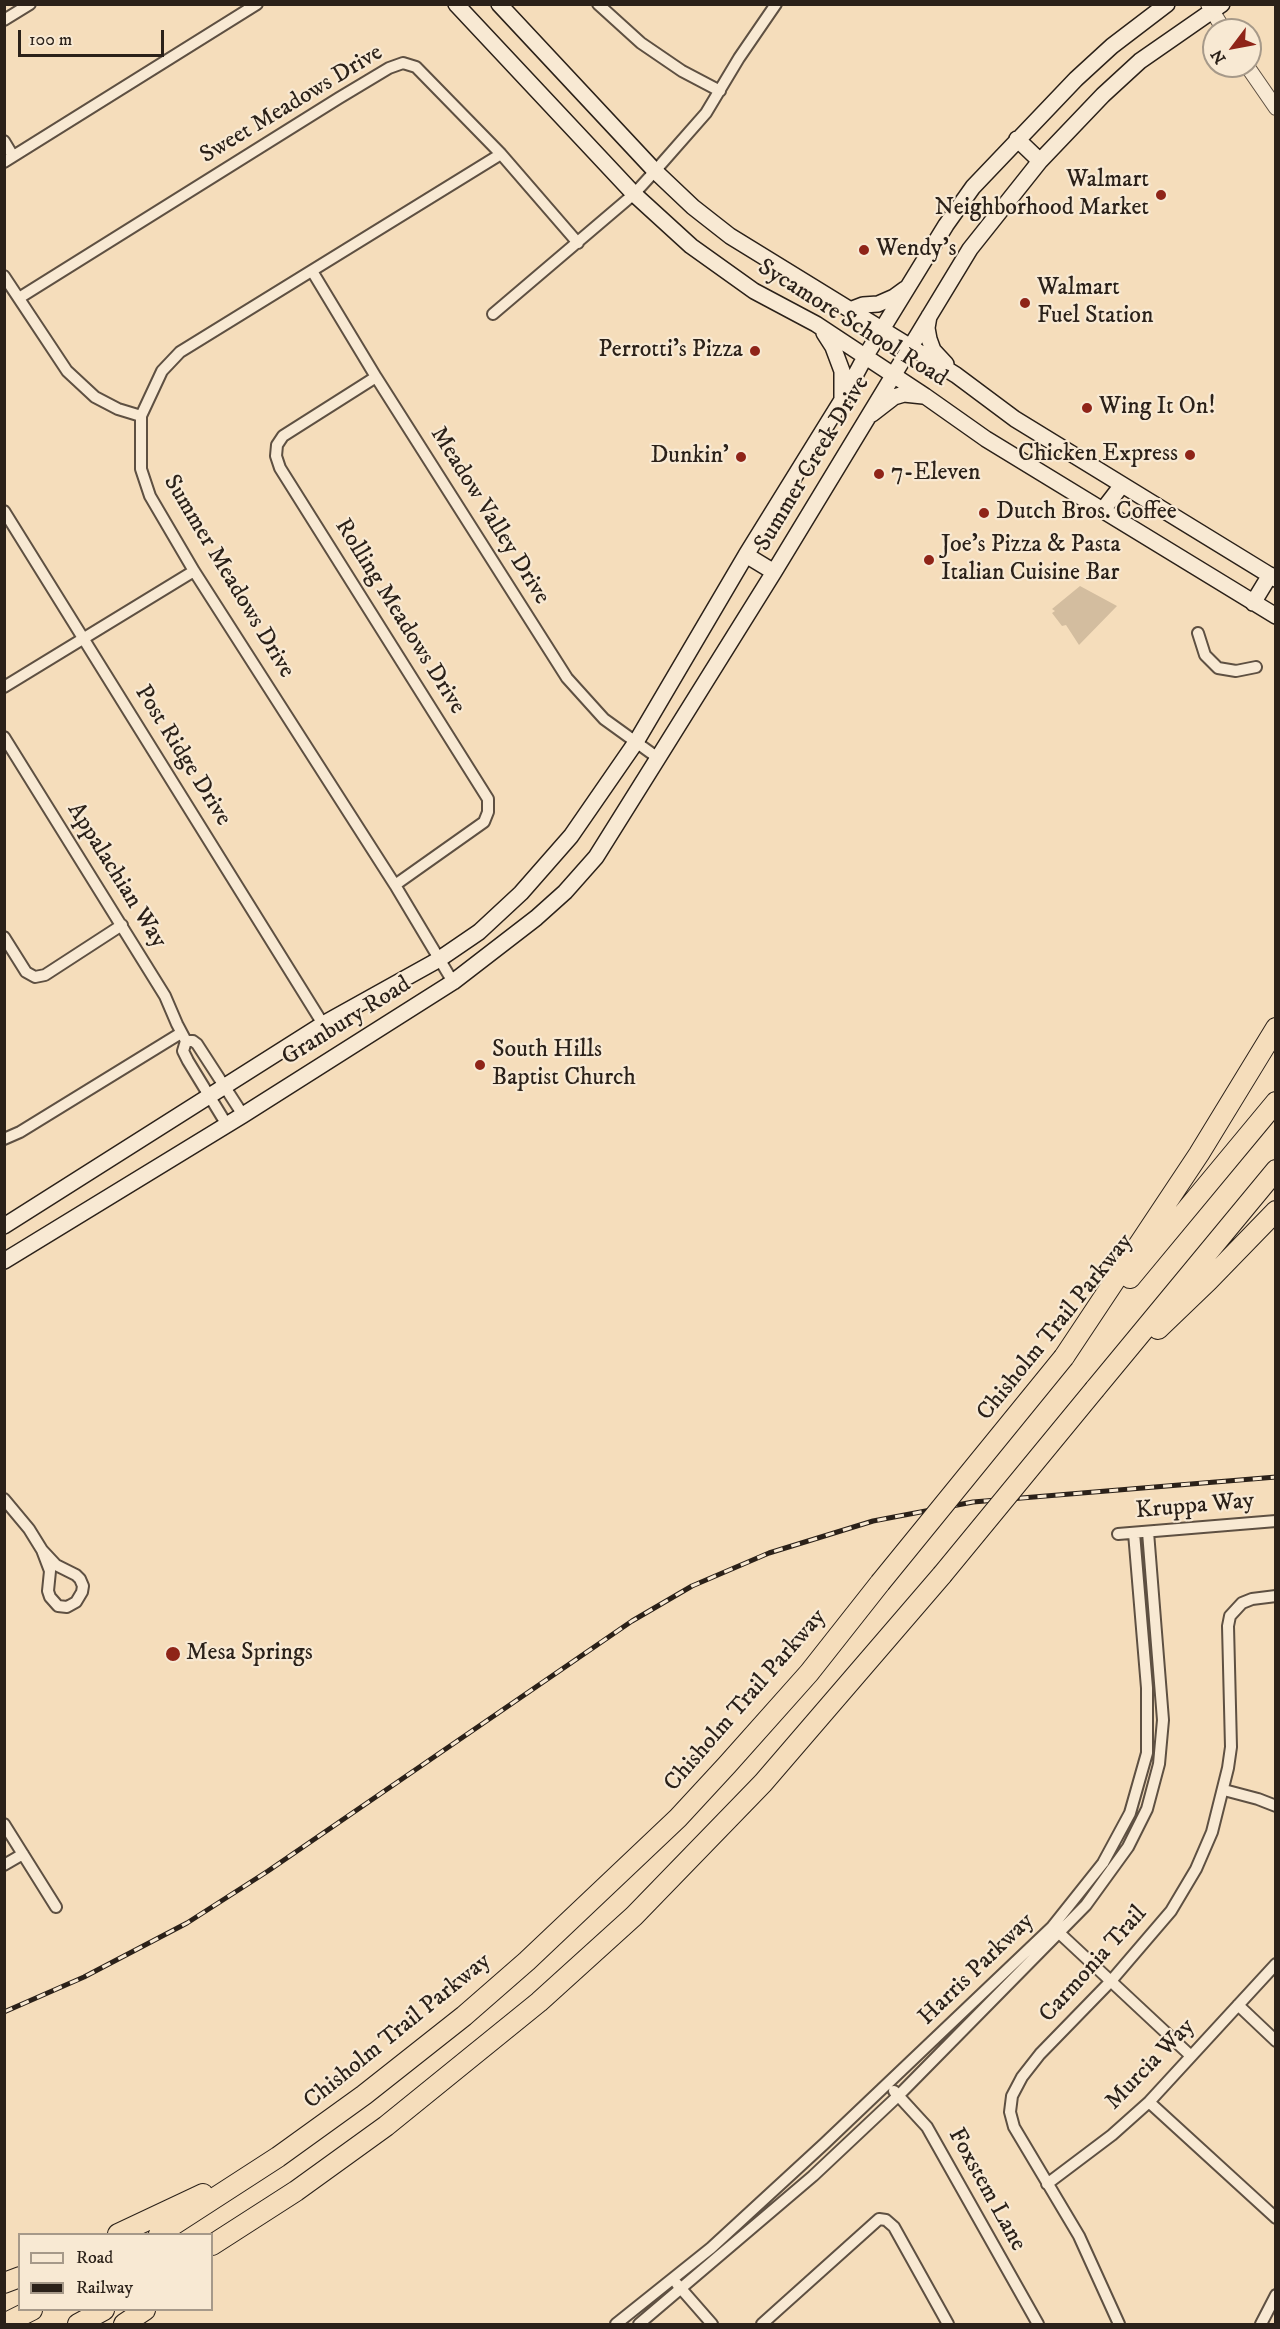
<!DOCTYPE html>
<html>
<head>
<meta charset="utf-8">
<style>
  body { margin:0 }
  #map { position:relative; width:1280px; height:2329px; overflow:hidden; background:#f5ddbb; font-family:"IM FELL DW Pica",serif }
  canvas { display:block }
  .frame { position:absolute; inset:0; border:6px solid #2b2119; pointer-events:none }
  .legend { position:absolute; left:18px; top:2233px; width:195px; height:78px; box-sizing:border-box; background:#f8e9d3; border:2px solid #a69989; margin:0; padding:8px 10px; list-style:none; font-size:18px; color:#2b2119 }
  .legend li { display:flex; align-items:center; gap:12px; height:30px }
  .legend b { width:30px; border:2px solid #a69989 }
  .north { position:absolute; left:1202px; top:18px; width:60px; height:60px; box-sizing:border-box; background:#f8e9d3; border:2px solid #a69989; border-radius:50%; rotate:238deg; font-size:16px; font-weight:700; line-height:24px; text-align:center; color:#2b2119 }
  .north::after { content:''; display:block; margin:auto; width:21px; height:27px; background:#8f2418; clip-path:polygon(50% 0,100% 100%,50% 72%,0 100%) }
  .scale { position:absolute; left:18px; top:30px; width:146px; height:27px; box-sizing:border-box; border:3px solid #2b2119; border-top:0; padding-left:8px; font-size:18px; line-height:21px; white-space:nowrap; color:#2b2119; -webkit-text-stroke:4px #f8e9d3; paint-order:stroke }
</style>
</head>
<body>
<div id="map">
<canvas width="1280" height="2329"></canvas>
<div class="frame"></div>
<ul class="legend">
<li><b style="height:8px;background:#f8e9d3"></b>Road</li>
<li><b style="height:8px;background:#2b2119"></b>Railway</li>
</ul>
<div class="north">N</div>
<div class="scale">100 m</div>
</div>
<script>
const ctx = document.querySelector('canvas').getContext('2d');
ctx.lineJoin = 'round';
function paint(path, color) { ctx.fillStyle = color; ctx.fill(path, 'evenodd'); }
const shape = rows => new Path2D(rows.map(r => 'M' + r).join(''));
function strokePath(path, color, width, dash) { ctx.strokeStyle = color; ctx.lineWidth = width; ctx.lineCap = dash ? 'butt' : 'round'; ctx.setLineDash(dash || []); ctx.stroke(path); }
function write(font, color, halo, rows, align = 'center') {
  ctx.font = font + ' "IM FELL DW Pica",serif'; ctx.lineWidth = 4.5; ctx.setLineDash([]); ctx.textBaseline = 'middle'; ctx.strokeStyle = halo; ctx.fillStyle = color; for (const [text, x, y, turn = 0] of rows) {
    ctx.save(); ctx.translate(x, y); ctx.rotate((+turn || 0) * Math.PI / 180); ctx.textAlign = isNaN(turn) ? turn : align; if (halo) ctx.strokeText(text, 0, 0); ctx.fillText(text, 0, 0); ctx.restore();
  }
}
const green = shape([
  [1080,586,1117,606,1079,645,1066,625,1062,626,1052,613,1055,611,1052,609]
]);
const minor = shape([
  [598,4,641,43,682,71,720,91],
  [4,20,30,4],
  [4,141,13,156],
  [4,162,257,4],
  [312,271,376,377,567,678,604,719,658,758],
  [4,276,67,371,95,397,118,409,141,416],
  [19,298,339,98,389,68,403,63,416,67,501,154,578,243],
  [493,314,634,194,655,171,706,113,739,58,776,4],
  [376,377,283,436,277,445,276,456,280,468,488,799,488,812,484,822,395,885],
  [4,511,323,1024],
  [1198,633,1205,655,1218,668,1236,671,1256,667],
  [4,687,194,571],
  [4,737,165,996,177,1024,186,1041,193,1041,197,1044,243,1115],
  [4,937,26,972,35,977,45,975,122,925],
  [453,982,395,885,194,571,150,496,141,469,141,416,162,371,180,352,501,154],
  [186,1041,183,1051,188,1061,227,1125],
  [4,1139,20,1132,181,1033],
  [4,1499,29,1529,42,1550],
  [1118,1534,1276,1521],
  [42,1550,56,1565,76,1575,80,1579,83,1586,82,1592,76,1602,67,1607,58,1606,50,1597,48,1591,50,1571,42,1550],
  [1224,1790,1258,1799,1276,1806],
  [4,1824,56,1907],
  [4,1865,23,1854],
  [1055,1929,1191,2056],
  [1238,2005,1276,2041],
  [894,2091,927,2127,1038,2324],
  [1149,2102,1276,2218],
  [1047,2184,1112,2135,1149,2102,1276,1964],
  [677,2284,712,2324],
  [616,2324,711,2248,824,2144,1052,1927,1103,1863,1130,1813,1147,1753,1147,1688,1134,1533],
  [639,2324,813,2176,898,2096,1086,1905,1128,1847,1147,1809,1159,1764,1163,1720,1148,1532],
  [762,2324,879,2219,886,2220,894,2227,948,2324],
  [1119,2324,1079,2236,1014,2127,1010,2112,1012,2096,1022,2077,1040,2054,1111,1981,1171,1911,1196,1869,1212,1832,1228,1768,1231,1747,1228,1626,1230,1616,1242,1603,1252,1599,1276,1596],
  [1261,2324,1276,2295]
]);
const tertiary = shape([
  [1208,4,1224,30],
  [1247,66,1276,108]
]);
const secondary = shape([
  [456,4,634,194,691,246,754,291,816,324,925,396,986,439,1276,616],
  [499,4,655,171,693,207,730,236,956,375,1015,419,1276,579],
  [1017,139,1040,161],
  [850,310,863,305,878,304,894,297,905,289],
  [929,316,927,328,929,339,933,350,946,364],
  [824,333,833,347,842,371,842,398],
  [872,414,894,397,904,394,923,396],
  [1102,511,1122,485],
  [746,555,774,572],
  [1253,603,1270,575],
  [4,1226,323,1024,438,960,479,932,521,893,571,836,636,742,746,555,842,400,865,357,946,225,973,187,1076,79,1112,46,1167,4],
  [4,1261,243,1115,453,982,536,918,565,892,596,857,658,758,774,572,970,249,1040,161,1103,95,1140,61,1222,4]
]);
const motorway = shape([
  [1130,1278,1276,1102],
  [1158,1329,1208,1281,1276,1211],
  [1064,1357,1199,1154,1276,1028],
  [1095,1389,1276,1170],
  [118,2234,203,2194],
  [159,2234,278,2157,364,2095,464,2016,527,1961,678,1818,727,1765,809,1673,880,1583],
  [212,2245,296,2191,386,2126,539,2002,634,1916,763,1783,942,1575],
  [4,2283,20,2277],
  [4,2324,32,2310],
  [78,2324,104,2310],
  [124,2324,145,2310]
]);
const rail = shape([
  [4,2012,84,1977,187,1923,268,1871,632,1621,692,1586,769,1553,873,1521,973,1502,1276,1477]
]);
const motorwayBridge = shape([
  [942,1575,1095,1389],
  [880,1583,1064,1357]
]);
const markers = [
  [1161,195,6,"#8f2418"],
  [864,250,6,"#8f2418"],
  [1025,303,6,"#8f2418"],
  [755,351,6,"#8f2418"],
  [1087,408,6,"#8f2418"],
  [1190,455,6,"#8f2418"],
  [741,457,6,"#8f2418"],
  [879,474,6,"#8f2418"],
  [984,513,6,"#8f2418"],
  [929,560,6,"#8f2418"],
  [480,1065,6,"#8f2418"],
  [173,1654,8,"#8f2418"]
];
const streetNames = [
  ["Sweet Meadows Drive",292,105,-31],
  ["Sycamore School Road",852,324,32],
  ["Summer Creek Drive",813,464,-59],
  ["Meadow Valley Drive",489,516,58],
  ["Summer Meadows Drive",228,577,59],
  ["Rolling Meadows Drive",399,617,58],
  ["Post Ridge Drive",182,756,58],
  ["Appalachian Way",116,876,58],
  ["Granbury Road",347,1022,-32],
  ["Chisholm Trail Parkway",1056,1328,-51],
  ["Kruppa Way",1195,1507,-5],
  ["Chisholm Trail Parkway",746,1701,-49],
  ["Carmonia Trail",1094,1965,-48],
  ["Harris Parkway",977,1970,-44],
  ["Chisholm Trail Parkway",398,2032,-39],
  ["Murcia Way",1151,2065,-46],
  ["Foxstem Lane",986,2190,61]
];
const poiNames = [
  ["Walmart",1149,181,"right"],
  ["Neighborhood Market",1149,209,"right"],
  ["Wendy's",876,250],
  ["Walmart",1037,289],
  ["Fuel Station",1037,317],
  ["Perrotti's Pizza",743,351,"right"],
  ["Wing It On!",1099,408],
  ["Chicken Express",1178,455,"right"],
  ["Dunkin'",729,457,"right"],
  ["7-Eleven",891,474],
  ["Dutch Bros. Coffee",996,513],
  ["Joe's Pizza & Pasta",941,546],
  ["Italian Cuisine Bar",941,574],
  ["South Hills",492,1051],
  ["Baptist Church",492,1079],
  ["Mesa Springs",186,1654]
];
paint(green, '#d3bd9f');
strokePath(minor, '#5e5042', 14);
strokePath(tertiary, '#5e5042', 16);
strokePath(secondary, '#2b2119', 18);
strokePath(motorway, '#2b2119', 22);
strokePath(minor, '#f8e9d3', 10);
strokePath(tertiary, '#f8e9d3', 14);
strokePath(secondary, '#f8e9d3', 15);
strokePath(motorway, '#f5ddbb', 20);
strokePath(rail, '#2b2119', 5);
strokePath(rail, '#f8e9d3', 3, [9]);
strokePath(motorwayBridge, '#2b2119', 22, []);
strokePath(motorwayBridge, '#f5ddbb', 20);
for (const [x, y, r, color] of markers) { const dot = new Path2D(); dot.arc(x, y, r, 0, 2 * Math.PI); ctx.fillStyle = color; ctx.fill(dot); strokePath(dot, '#f8e9d3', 2); }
write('24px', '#2b2119', '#f8e9d3', streetNames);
write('24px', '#2b2119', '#f8e9d3', poiNames, 'left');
</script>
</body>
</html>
